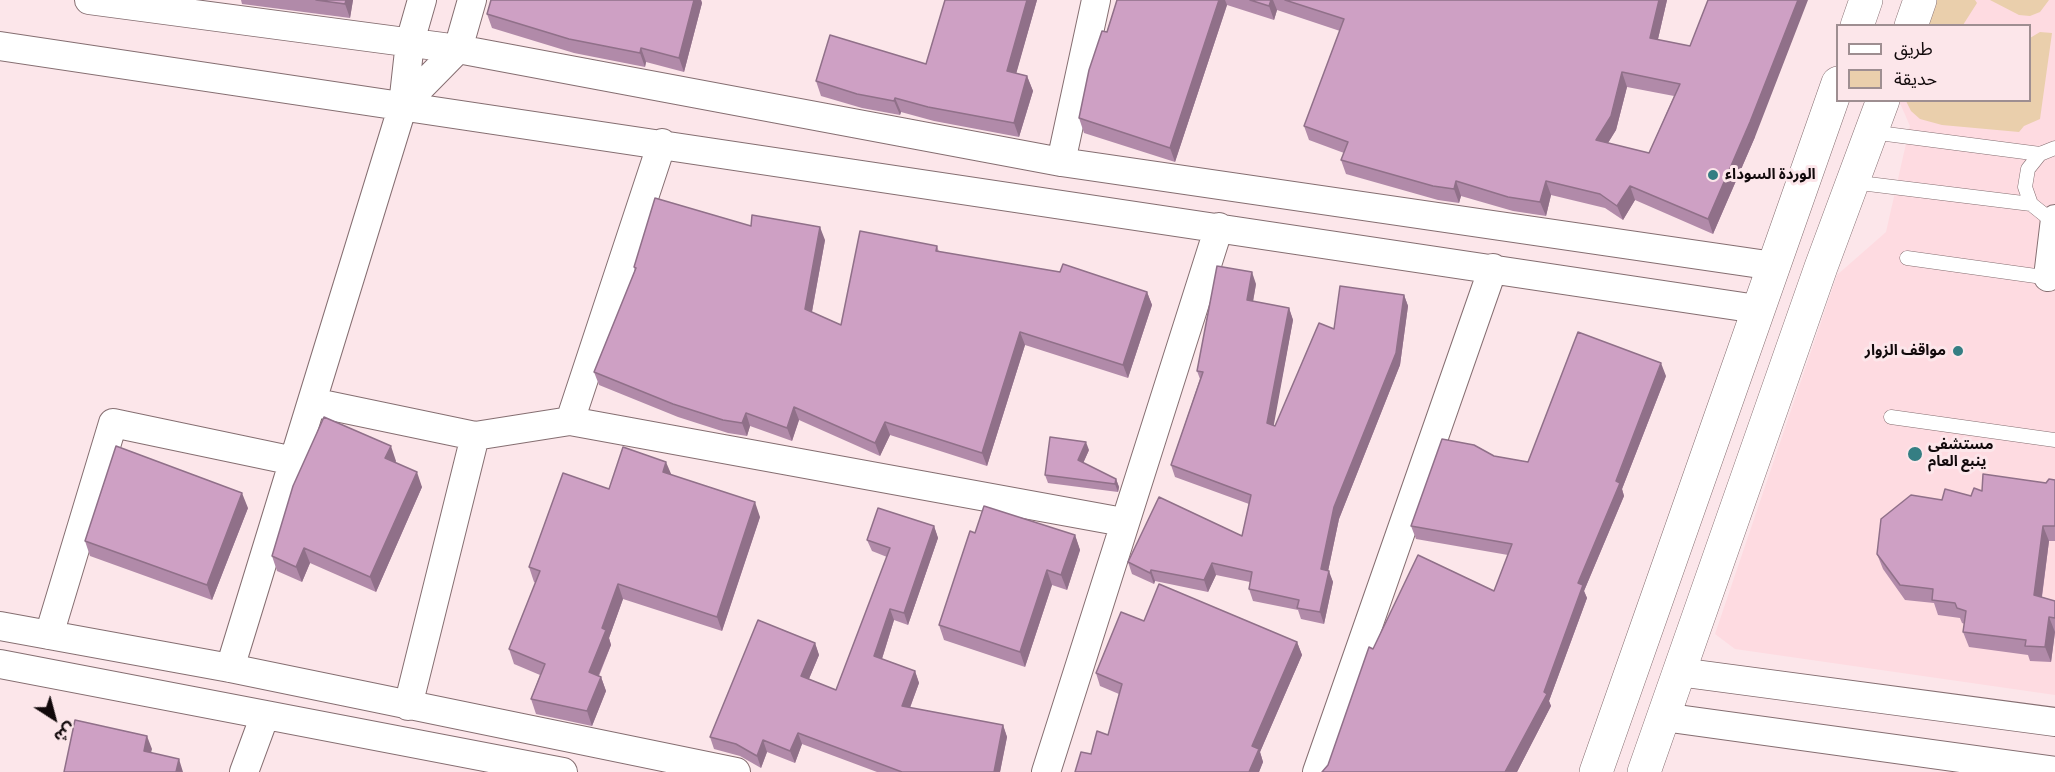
<!DOCTYPE html>
<html>
<head>
<meta charset="utf-8">
<style>
  body { margin:0 }
  #map { position:relative; width:2055px; height:772px; overflow:hidden; background:#fce6ea; font-family:Poppins,"Noto Sans Arabic",sans-serif }
  canvas { display:block }
  .legend { position:absolute; left:1836px; top:24px; width:195px; height:78px; box-sizing:border-box; background:#fce6ea; border:2px solid #9e8e91; margin:0; padding:8px 10px; list-style:none; font-size:18px; color:#11090b }
  .legend li { display:flex; align-items:center; gap:12px; height:30px }
  .legend b { width:30px; border:2px solid #9e8e91 }
  .north { position:absolute; left:24px; top:688px; width:60px; height:60px; -webkit-text-stroke:4px #fce6ea; paint-order:stroke; rotate:144deg; font-size:16px; font-weight:700; line-height:24px; text-align:center; color:#11090b }
  .north::after { content:''; display:block; margin:auto; width:21px; height:27px; background:#11090b; clip-path:polygon(50% 0,100% 100%,50% 72%,0 100%) }
</style>
</head>
<body>
<div id="map">
<canvas width="2055" height="772"></canvas>
<ul class="legend">
<li><b style="height:8px;background:#fff"></b>طريق</li>
<li><b style="height:16px;background:#eacfac"></b>حديقة</li>
</ul>
<div class="north">ش</div>
</div>
<script>
const ctx = document.querySelector('canvas').getContext('2d');
ctx.lineJoin = 'round';
function paint(path, color) { ctx.fillStyle = color; ctx.fill(path, 'evenodd'); }
const shape = rows => new Path2D(rows.map(r => 'M' + r).join(''));
function strokePath(path, color, width, dash) { ctx.strokeStyle = color; ctx.lineWidth = width; ctx.lineCap = dash ? 'butt' : 'round'; ctx.setLineDash(dash || []); ctx.stroke(path); }
function write(font, color, halo, rows, align = 'center') {
  ctx.font = font + ' Poppins,"Noto Sans Arabic",sans-serif'; ctx.lineWidth = 6; ctx.setLineDash([]); ctx.textBaseline = 'middle'; ctx.strokeStyle = halo; ctx.fillStyle = color; for (const [text, x, y, turn = 0] of rows) {
    ctx.save(); ctx.translate(x, y); ctx.rotate((+turn || 0) * Math.PI / 180); ctx.textAlign = isNaN(turn) ? turn : align; if (halo) ctx.strokeText(text, 0, 0); ctx.fillText(text, 0, 0); ctx.restore();
  }
}
const built = shape([
  [1929,0,2055,0,2055,695,1735,649,1715,634,1837,275,1886,232,1910,126,1899,101,2030,100,2030,26,1919,25]
]);
const green = shape([
  [1935,0,1975,0,1977,3,1963,25,1926,26],
  [1990,0,2049,0,2040,12,2030,16,2019,15],
  [2040,32,2052,33,2040,119,2024,126,2019,132,1942,125,1920,119,1911,111,1906,101,2030,100,2030,38]
]);
const service = shape([
  [1871,132,2040,154],
  [2055,148,2040,154,2028,169,2025,187,2031,204,2046,216,2055,217],
  [1852,182,2031,204],
  [1907,258,2050,278],
  [1891,417,2055,440]
]);
const minor = shape([
  [89,0,458,49,1061,162,1774,266],
  [0,46,1757,309],
  [403,105,458,49,472,0],
  [662,143,570,421,1123,522],
  [1061,162,1096,0],
  [2048,277,2055,219],
  [312,402,475,436,570,421],
  [0,626,230,668,736,772],
  [49,635,113,423,294,461],
  [0,664,563,772],
  [230,668,403,105,410,42,422,0],
  [1679,672,2055,722],
  [408,706,475,436],
  [1663,717,2055,771],
  [244,772,265,715],
  [1046,772,1219,227],
  [1317,772,1493,268]
]);
const secondary = shape([
  [1857,26,1866,0],
  [1911,26,1920,0],
  [1596,772,1838,83],
  [1644,772,1821,267,1883,100]
]);
const wall = shape([
  [241,0,353,0,350,18,242,4],
  [491,0,701,0,702,3,684,72,646,62,645,67,574,53,492,28,487,14],
  [945,0,1037,0,1016,73,1027,76,1033,91,1019,137,934,121,901,112,900,115,862,108,821,96,816,81,926,64],
  [1117,0,1667,0,1658,39,1755,137,1713,234,1635,200,1623,220,1605,208,1551,195,1546,216,1513,211,1461,196,1459,203,1438,200,1346,174,1341,160,1344,153,1309,140,1304,126,1340,31,1277,10,1274,20,1227,5,1175,162,1084,133,1079,118],
  [1627,87,1674,96,1649,153,1608,143,1616,130],
  [751,226,825,240,812,312,841,325,937,246,939,252,1147,292,1152,305,1128,378,1025,345,987,466,890,435,880,456,799,420,792,441,750,426,747,436,728,433,678,417,599,385,594,372,635,271,634,267],
  [1256,284,1253,302,1289,308,1293,320,1273,425,1275,426,1334,329,1404,295,1408,306,1400,365,1339,519,1328,571,1333,582,1324,624,1301,619,1298,610,1253,601,1249,589,1250,582,1216,575,1208,592,1155,581,1154,584,1132,574,1128,562,1242,536,1249,504,1175,477,1171,465,1200,379,1197,371],
  [1666,376,1622,489,1624,496,1584,591,1587,598,1549,701,1551,706,1517,772,1322,772,1328,765,1373,649,1494,591,1508,555,1416,539,1411,526,1494,456,1528,462],
  [1089,450,1083,463,1116,479,1119,487,1118,492,1048,483,1045,475],
  [396,461,395,463,422,487,376,592,310,563,302,582,277,571,272,556],
  [671,475,760,517,722,631,623,599,609,638,611,645,599,676,601,677,606,691,592,726,536,714,531,699,540,675,514,664,509,649,536,583,534,582,529,567,609,489],
  [2055,480,2055,541,2049,541,2042,597,2055,601,2055,632,2051,662,2030,661,2028,655,1969,647,1963,632,1965,624,1962,623,1960,618,1938,615,1934,603,1905,600,1883,569,1877,554,1942,500,1971,496,1982,491,2046,483],
  [248,508,212,600,90,556,85,541],
  [934,526,938,538,908,625,894,620,882,659,915,671,919,683,910,708,1003,725,1007,737,1000,772,877,772,802,744,795,763,767,752,761,768,740,756,714,749,710,737,815,643,819,655,809,679,836,690,887,557,872,551,867,540],
  [975,533,1075,535,1080,550,1067,590,1052,585,1025,667,944,640,939,625],
  [1144,621,1297,642,1302,655,1260,752,1263,762,1259,772,1075,772,1108,735,1119,694,1100,686,1096,673]
]);
const shadedWall = shape([
  [346,0,353,0,350,18,345,4],
  [694,0,701,0,702,3,684,72,679,58],
  [1027,0,1037,0,1013,85,1007,71],
  [1219,0,1225,0,1227,5,1175,162,1170,148],
  [1271,0,1273,0,1277,10,1274,20,1269,6],
  [1659,0,1667,0,1655,52,1650,38],
  [1798,0,1808,0,1755,137,1713,234,1708,219],
  [641,48,646,62,645,67,640,53],
  [1622,72,1627,87,1616,130,1601,154,1596,140],
  [1027,76,1033,91,1019,137,1014,123],
  [895,98,901,112,900,115,894,101],
  [1456,181,1461,196,1459,203,1454,189],
  [1546,181,1551,195,1546,216,1540,202],
  [1630,186,1635,200,1623,220,1617,206],
  [820,227,825,240,810,322,805,309],
  [1252,272,1256,284,1251,312,1247,300],
  [1147,292,1152,305,1128,378,1123,365],
  [1404,295,1408,306,1400,365,1339,519,1326,581,1321,569,1334,507],
  [1289,308,1293,320,1272,435,1267,423],
  [1020,332,1025,345,987,466,982,453],
  [1661,363,1666,376,1622,489,1624,496,1584,591,1587,598,1549,701,1551,706,1517,772,1505,772,1544,692,1578,583],
  [794,407,799,420,792,441,787,428],
  [746,413,750,426,747,436,742,423],
  [885,422,890,435,880,456,875,443],
  [1086,442,1089,450,1081,468,1078,460],
  [391,446,396,461,391,473,385,458],
  [666,462,672,476,663,472],
  [417,472,422,487,376,592,370,577],
  [1116,479,1119,487,1118,492,1115,484],
  [242,493,248,508,212,600,207,585],
  [755,502,760,517,722,631,717,617],
  [934,526,938,538,908,625,904,613],
  [2043,526,2049,541,2040,610,2034,595],
  [1075,535,1080,550,1067,590,1061,575],
  [304,548,310,563,302,582,296,567],
  [1212,563,1216,575,1208,592,1204,580],
  [1047,570,1052,585,1025,667,1020,652],
  [1151,570,1155,581,1154,584,1150,573],
  [1329,571,1333,582,1324,624,1320,612],
  [618,584,623,599,609,638,611,645,594,686,589,672,602,628],
  [890,609,894,620,879,668,874,656],
  [2049,617,2055,632,2051,662,2045,647],
  [1297,642,1302,655,1260,752,1263,762,1259,772,1249,772,1252,746],
  [815,643,819,655,805,688,801,676],
  [915,671,919,683,906,718,902,706],
  [601,677,606,691,592,726,587,711],
  [1003,725,1007,737,1000,772,994,772],
  [798,733,802,744,795,763,790,751],
  [147,736,152,749,148,765,144,751],
  [763,740,767,752,761,768,757,756],
  [179,759,183,772,176,772]
]);
const building = shape([
  [316,0,346,0,345,4,316,0],
  [491,0,694,0,679,58,641,48,640,53,569,39,487,14,491,0],
  [945,0,1027,0,1007,71,1027,76,1014,123,928,107,895,98,894,101,857,94,816,81,830,35,926,64,945,0],
  [1117,0,1219,0,1170,148,1079,118,1089,70,1102,31,1107,32,1117,0],
  [1250,0,1271,0,1269,6,1250,0],
  [1285,0,1659,0,1650,38,1690,46,1708,0,1798,0,1750,122,1708,219,1630,186,1617,206,1600,194,1546,181,1540,202,1508,197,1456,181,1454,189,1433,186,1341,160,1348,142,1304,126,1344,19,1285,0],
  [1622,72,1680,84,1649,153,1596,140,1611,116,1622,72],
  [655,198,751,226,752,215,820,227,805,309,841,325,860,231,937,246,936,251,1060,272,1063,264,1147,292,1123,365,1020,332,982,453,885,422,875,443,794,407,787,428,746,413,742,423,723,420,673,404,594,372,636,268,634,267,655,198],
  [1217,266,1252,272,1247,300,1289,308,1267,423,1275,426,1319,323,1334,329,1340,286,1404,295,1396,353,1334,507,1321,569,1329,571,1320,612,1297,608,1299,600,1249,589,1252,572,1212,563,1204,580,1151,570,1150,573,1128,562,1159,497,1242,536,1251,495,1171,465,1203,372,1197,371,1217,266],
  [1578,332,1661,363,1616,481,1620,483,1578,583,1583,585,1544,692,1547,694,1505,772,1322,772,1328,765,1369,647,1373,649,1418,555,1494,591,1512,544,1411,526,1442,439,1474,445,1494,456,1528,462,1578,332],
  [324,417,391,446,385,458,417,472,370,577,304,548,296,567,272,556,293,486,324,417],
  [1050,437,1086,442,1078,460,1116,479,1115,484,1045,475,1050,437],
  [116,446,242,493,207,585,85,541,116,446],
  [623,447,666,462,663,472,755,502,717,617,618,584,602,628,606,630,589,672,601,677,587,711,531,699,545,664,509,649,540,571,529,567,563,473,609,489,623,447],
  [1983,474,2046,483,2049,479,2055,480,2055,526,2043,526,2034,595,2055,601,2055,618,2049,617,2045,647,2025,646,2026,640,1963,632,1966,611,1957,608,1955,603,1932,600,1933,589,1900,585,1877,554,1881,519,1911,495,1942,500,1945,489,1971,496,1974,488,1982,491,1983,474],
  [984,506,1075,535,1061,575,1047,570,1020,652,939,625,970,531,975,533,984,506],
  [878,508,934,526,904,613,890,609,874,656,915,671,902,706,1003,725,994,772,902,772,798,733,790,751,763,740,757,756,736,744,710,737,758,620,815,643,801,676,836,690,890,548,867,540,878,508],
  [1159,584,1297,642,1252,746,1259,749,1249,772,1075,772,1081,752,1091,754,1097,731,1108,735,1122,684,1096,673,1121,612,1144,621,1159,584],
  [75,720,147,736,144,751,179,759,176,772,64,772,75,720]
]);
const markers = [
  [1713,175,6,"#357e83"],
  [1958,351,6,"#357e83"],
  [1915,454,8,"#357e83"]
];
const poiNames = [
  ["الوردة السوداء",1725,175],
  ["مواقف الزوار",1946,351,"right"],
  ["مستشفى",1928,445],
  ["ينبع العام",1928,462]
];
paint(built, '#fedbe1');
paint(green, '#eacfac');
strokePath(service, '#856e71', 15);
strokePath(minor, '#856e71', 30);
strokePath(secondary, '#856e71', 34);
strokePath(service, '#fff', 14);
strokePath(minor, '#fff', 28);
strokePath(secondary, '#fff', 33);
paint(wall, '#b18aa9');
paint(shadedWall, '#907089');
paint(building, '#cea0c4');
strokePath(building, '#907089', 1.5);
for (const [x, y, r, color] of markers) { const dot = new Path2D(); dot.arc(x, y, r, 0, 2 * Math.PI); ctx.fillStyle = color; ctx.fill(dot); strokePath(dot, '#fce6ea', 2); }
write('bold 15px', '#11090b', '#fce6ea', poiNames, 'left');
</script>
</body>
</html>
